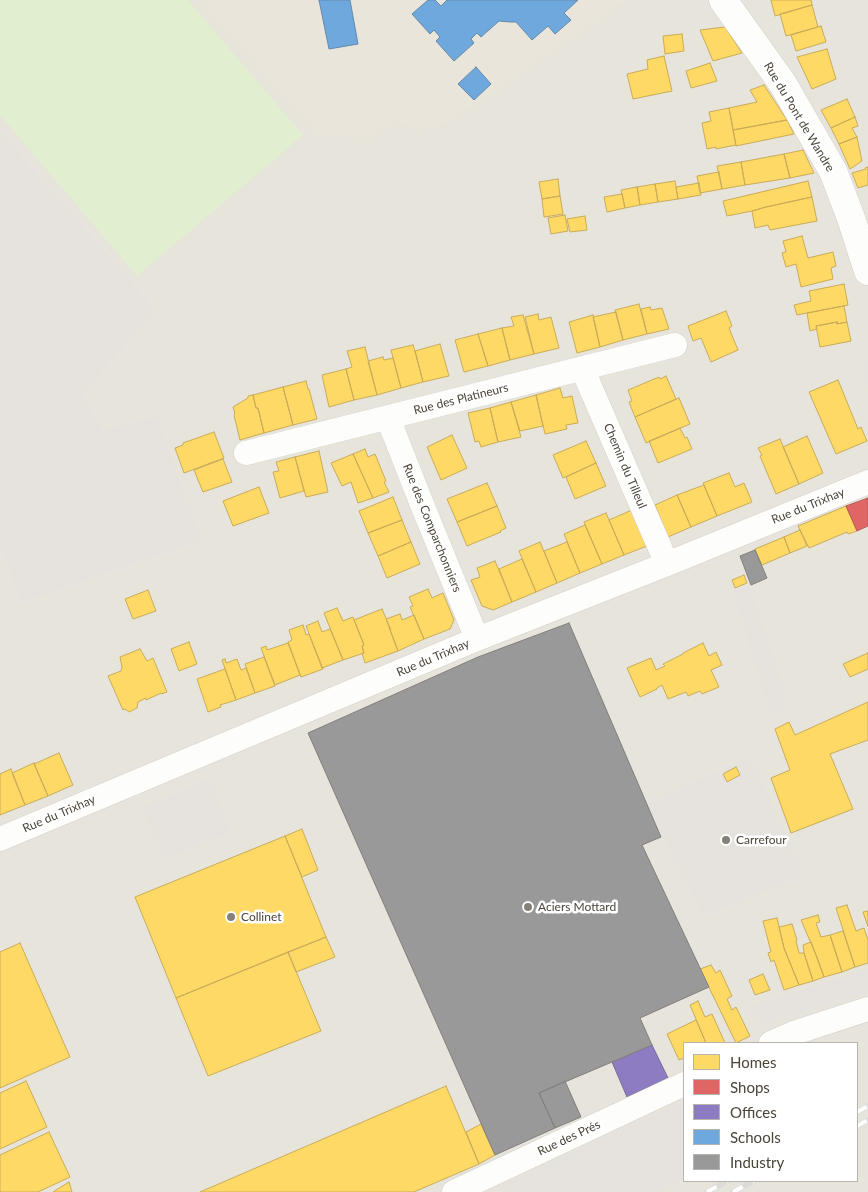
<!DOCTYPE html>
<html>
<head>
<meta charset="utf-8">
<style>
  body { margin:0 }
  #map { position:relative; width:868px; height:1192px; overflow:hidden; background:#f4f2ee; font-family:Lato,sans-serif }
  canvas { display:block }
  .legend { position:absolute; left:683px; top:1042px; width:175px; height:140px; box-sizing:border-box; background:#fff; border:1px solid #b7b4b0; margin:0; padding:6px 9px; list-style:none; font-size:15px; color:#4b4439 }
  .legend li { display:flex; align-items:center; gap:10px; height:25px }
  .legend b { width:25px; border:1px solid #b7b4b0 }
</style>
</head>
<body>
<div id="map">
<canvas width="868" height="1192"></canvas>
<ul class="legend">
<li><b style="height:14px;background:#ffd966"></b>Homes</li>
<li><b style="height:14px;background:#e06666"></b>Shops</li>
<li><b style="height:14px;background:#8e7cc3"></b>Offices</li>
<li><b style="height:14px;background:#6fa8dc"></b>Schools</li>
<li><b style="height:14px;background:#999"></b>Industry</li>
</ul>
</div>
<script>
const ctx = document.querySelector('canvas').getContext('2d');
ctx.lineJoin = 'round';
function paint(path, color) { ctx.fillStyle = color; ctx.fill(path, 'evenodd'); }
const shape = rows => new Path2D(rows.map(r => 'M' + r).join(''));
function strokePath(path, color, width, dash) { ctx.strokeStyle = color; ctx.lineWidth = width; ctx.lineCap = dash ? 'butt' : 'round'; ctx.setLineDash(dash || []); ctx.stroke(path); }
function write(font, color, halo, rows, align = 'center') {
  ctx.font = font + ' Lato,sans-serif'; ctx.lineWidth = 5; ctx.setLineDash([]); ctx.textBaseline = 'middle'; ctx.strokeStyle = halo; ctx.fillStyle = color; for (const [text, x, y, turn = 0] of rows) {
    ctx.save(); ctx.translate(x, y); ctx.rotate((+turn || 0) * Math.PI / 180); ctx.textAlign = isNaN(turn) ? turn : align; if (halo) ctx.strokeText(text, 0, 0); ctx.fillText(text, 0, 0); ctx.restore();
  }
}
const residential = shape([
  [0,0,868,0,868,1192,0,1192,0,548,20,604,200,541,104,430,84,394,158,310,0,130],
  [684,1043,857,1043,857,1181,684,1181]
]);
const industrial = shape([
  [0,130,158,310,84,394,104,430,156,417,201,541,20,604,0,548]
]);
const education = shape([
  [200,0,627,0,472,107,440,126,417,130,396,121,372,138,316,134]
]);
const green = shape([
  [0,0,188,0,303,135,137,276,0,115]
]);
const parking = shape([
  [868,361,868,390,859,363],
  [750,585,789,709,771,715,733,590],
  [750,757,804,876,704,916,647,803],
  [209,779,230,832,164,859,143,807],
  [868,969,868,992,760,1026,752,1006],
  [684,1102,684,1177,657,1192,506,1192,502,1184]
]);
const homes = shape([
  [771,0,811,0,812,5,775,16,771,0],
  [812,5,818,27,786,36,780,14,812,5],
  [821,26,826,42,796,51,791,35,821,26],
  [725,27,742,53,713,61,700,30,725,27],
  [682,34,684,51,665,54,663,36,682,34],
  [827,49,836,79,812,89,797,57,827,49],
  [664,56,672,91,633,99,627,74,648,69,647,60,664,56],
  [710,63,717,81,691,88,686,71,710,63],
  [764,85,787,120,733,130,729,108,757,102,750,90,764,85],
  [847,99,855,117,831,128,821,110,847,99],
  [729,108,736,145,716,149,716,147,707,149,702,123,711,121,709,112,729,108],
  [855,117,858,126,852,128,857,137,839,144,831,128,855,117],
  [787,120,794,134,736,146,733,130,787,120],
  [857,137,862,161,850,169,839,144,857,137],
  [803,150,814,173,790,178,784,154,803,150],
  [784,154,790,178,745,185,741,162,784,154],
  [741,162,745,185,722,189,717,166,741,162],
  [868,167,868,185,858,188,852,173,866,169,865,168,868,167],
  [719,172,722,189,700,193,697,176,719,172],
  [558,179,560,196,542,199,539,182,558,179],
  [675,181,678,199,658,202,655,184,675,181],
  [808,181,812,197,766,207,752,211,727,216,723,201,808,181],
  [699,183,701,195,678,199,676,187,699,183],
  [655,184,658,202,640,205,637,187,655,184],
  [637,187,640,205,625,208,621,190,637,187],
  [622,194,625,208,607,212,604,197,622,194],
  [560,196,563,214,544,217,542,199,560,196],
  [812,197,817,221,770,230,768,225,755,228,752,211,766,207,812,197],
  [565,215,568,231,551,234,548,218,565,215],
  [585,216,587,230,570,232,567,219,585,216],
  [802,236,808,258,833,252,836,266,831,268,833,279,801,287,796,264,786,267,782,253,786,252,783,241,802,236],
  [844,284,848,305,797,315,794,305,811,301,809,291,844,284],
  [639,304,647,334,623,340,615,310,639,304],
  [844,306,847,322,837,324,837,322,816,326,817,329,810,331,807,313,844,306],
  [650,307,651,310,662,308,669,329,647,334,641,309,650,307],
  [726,311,732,326,729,328,738,350,711,362,701,338,693,341,688,326,726,311],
  [616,312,623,340,600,347,593,317,616,312],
  [538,314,539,320,551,317,559,348,534,354,525,317,538,314],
  [523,315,534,354,510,360,502,328,514,326,511,317,523,315],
  [593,315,600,347,577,353,569,322,593,315],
  [837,322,837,324,847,322,851,341,820,347,816,326,837,322],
  [502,328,510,360,488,366,478,334,502,328],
  [478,334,488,366,464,372,455,340,478,334],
  [440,344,449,376,423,382,415,351,440,344],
  [413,345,415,351,423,382,401,388,391,350,413,345],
  [365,347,377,395,354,400,346,369,352,367,347,351,365,347],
  [383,357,384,360,393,358,401,388,377,395,368,361,383,357],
  [346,369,354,400,329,407,322,375,346,369],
  [666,376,676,399,635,417,629,402,632,401,628,390,659,377,660,379,666,376],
  [838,380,858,429,861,427,867,441,836,454,809,392,838,380],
  [306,381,308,389,309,389,317,419,293,425,283,387,306,381],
  [283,387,293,425,264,433,258,408,256,408,253,395,283,387],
  [560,388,563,398,572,396,578,423,566,425,567,429,545,434,536,395,560,388],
  [253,395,256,408,258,408,264,433,240,440,234,415,235,414,233,407,248,398,248,396,253,395],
  [536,395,543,426,520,431,511,402,536,395],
  [679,398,690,424,646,443,635,417,679,398],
  [511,402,521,437,498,442,490,408,511,402],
  [490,408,498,442,481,447,479,441,475,442,468,413,490,408],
  [680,428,685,438,687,437,692,449,658,463,649,441,680,428],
  [214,432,224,458,184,473,175,448,183,445,183,443,214,432],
  [452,435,467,468,441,480,427,447,452,435],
  [807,436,823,473,799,484,783,447,807,436],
  [780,439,799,484,776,494,760,456,762,455,758,448,780,439],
  [586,441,596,463,563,478,553,455,586,441],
  [365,449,368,457,375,454,386,481,384,482,389,492,373,498,353,454,365,449],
  [319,451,328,492,306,497,295,457,319,451],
  [353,454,373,498,358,503,351,482,342,486,331,463,353,454],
  [295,457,304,491,280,498,273,472,279,471,276,462,295,457],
  [223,459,232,482,203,492,194,470,223,459],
  [596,463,606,486,575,499,566,477,596,463],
  [729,473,735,487,744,483,752,502,717,516,703,483,729,473],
  [487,483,497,506,457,522,447,499,487,483],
  [704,485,717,516,691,527,677,495,704,485],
  [259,487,269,513,233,526,223,501,259,487],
  [677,495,691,527,668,537,655,505,677,495],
  [393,497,402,520,368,533,359,511,393,497],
  [497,506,506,528,500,531,501,532,467,546,457,522,497,506],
  [846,506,857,531,848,534,847,532,809,548,798,526,846,506],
  [632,510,647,546,624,555,609,520,632,510],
  [606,513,624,555,602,564,584,522,606,513],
  [402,520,411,542,378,556,368,533,402,520],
  [585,525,602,564,580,573,564,534,585,525],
  [800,530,807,546,790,553,784,537,800,530],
  [784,537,790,553,762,565,755,549,784,537],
  [411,542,420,564,387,578,378,556,411,542],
  [540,542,557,583,536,592,519,551,540,542],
  [567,542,580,573,557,583,544,551,567,542],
  [522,559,536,592,512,602,499,569,522,559],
  [495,561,512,602,493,610,482,606,471,580,480,577,477,568,495,561],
  [744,575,747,583,735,588,732,580,744,575],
  [428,589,432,598,443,593,454,620,450,629,424,639,410,607,413,606,409,597,428,589],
  [148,590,156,611,133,619,125,599,148,590],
  [337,608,343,621,353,617,364,645,362,646,364,653,343,660,324,613,337,608],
  [382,609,391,630,390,630,398,651,365,663,362,653,364,653,362,646,364,645,354,620,382,609],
  [400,614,402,620,414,615,424,639,398,651,386,619,400,614],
  [318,621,322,632,330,629,343,660,322,668,306,626,318,621],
  [303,625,306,635,309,634,323,669,301,677,288,642,292,640,289,630,303,625],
  [189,642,197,664,179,671,171,649,189,642],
  [288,643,300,675,275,685,261,648,266,646,267,650,288,643],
  [703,643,709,656,716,652,722,665,711,670,719,687,702,694,700,691,688,696,686,692,668,699,662,685,657,688,657,689,640,697,627,668,651,658,656,670,665,666,663,664,683,654,683,653,703,643],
  [140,649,147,661,153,658,167,692,161,694,161,693,146,700,146,698,138,702,137,708,129,712,125,709,123,710,108,676,121,671,122,667,120,657,140,649],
  [868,653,868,669,850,677,843,664,868,653],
  [264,657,275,686,255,693,245,664,264,657],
  [225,659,226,663,237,659,241,670,246,668,255,693,236,700,222,660,225,659],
  [225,669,236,700,220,705,221,707,208,712,197,679,225,669],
  [868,702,868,740,830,754,853,809,791,833,771,778,790,770,775,729,789,722,795,735,868,702],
  [59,753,73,785,48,796,34,764,59,753],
  [34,763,48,796,25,805,12,773,34,763],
  [736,767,740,775,727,782,723,774,736,767],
  [11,769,25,805,0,815,0,774,11,769],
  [302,829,318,870,302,877,285,836,302,829],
  [285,836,326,937,176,998,135,897,285,836],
  [847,905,856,931,864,928,868,940,868,963,855,967,836,908,847,905],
  [868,911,868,927,863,912,868,911],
  [818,915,820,922,816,923,821,937,830,935,842,972,824,977,817,957,801,920,818,915],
  [777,918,784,948,799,985,784,990,774,960,771,962,768,953,771,952,763,921,777,918],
  [792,924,797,940,796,941,799,953,804,953,813,981,799,985,784,948,779,927,792,924],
  [843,931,855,967,842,972,830,935,843,931],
  [326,937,335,957,296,972,288,952,326,937],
  [811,942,824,977,813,981,804,953,803,945,811,942],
  [20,943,70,1057,0,1088,0,952,20,943],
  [288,952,321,1031,208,1076,176,998,288,952],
  [711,965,716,973,720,970,732,996,727,999,732,1010,736,1007,750,1036,736,1043,700,969,711,965],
  [763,974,770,990,755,995,749,980,763,974],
  [698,1001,705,1017,712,1014,725,1043,706,1043,690,1005,698,1001],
  [696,1020,706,1043,684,1043,684,1058,679,1060,667,1034,696,1020],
  [26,1081,47,1127,0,1149,0,1093,26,1081],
  [446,1086,479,1164,414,1192,200,1192,446,1086],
  [481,1124,495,1155,479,1164,466,1132,481,1124],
  [49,1132,70,1177,38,1192,0,1192,0,1155,49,1132],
  [69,1182,72,1192,53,1192,69,1182]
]);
const shops = shape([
  [868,498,868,526,857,531,846,506,868,498]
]);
const offices = shape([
  [652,1045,668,1078,627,1097,612,1062,652,1045]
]);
const schools = shape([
  [319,0,350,0,358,44,329,49,319,0],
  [428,0,435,0,441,6,447,0,578,0,564,13,571,20,555,34,548,26,532,40,516,22,510,22,499,21,481,37,477,33,471,39,474,43,454,61,436,41,440,37,434,30,430,34,412,14,428,0],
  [476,67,491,84,474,100,458,84,476,67]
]);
const industry = shape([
  [755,550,767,578,751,585,740,556,755,550],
  [569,623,661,837,642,845,709,987,640,1018,652,1045,539,1093,555,1128,495,1155,308,733,478,657,569,623],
  [565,1081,581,1117,555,1128,539,1093,565,1081]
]);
const minor = shape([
  [582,368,667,564],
  [388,418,421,502,477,639],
  [246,453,675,345],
  [0,839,477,639,667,564,868,482],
  [771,1043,794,1033,868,1009],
  [454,1192,684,1084]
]);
const tertiary = shape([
  [723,0,783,84,833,171,851,218,868,271]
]);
const rail = shape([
  [857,1112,868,1106],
  [857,1126,868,1120],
  [707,1192,727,1181],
  [733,1192,754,1181]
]);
const markers = [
  [726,840,5,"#868178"],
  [528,907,5,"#868178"],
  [231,917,5,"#868178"]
];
const streetNames = [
  ["Rue du Pont de Wandre",799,117,59],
  ["Rue des Platineurs",461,399,-14],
  ["Chemin du Tilleul",625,466,67],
  ["Rue du Trixhay",808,506,-22],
  ["Rue des Comparchonniers",432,528,68],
  ["Rue du Trixhay",433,658,-23],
  ["Rue du Trixhay",59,814,-23],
  ["Rue des Prés",569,1138,-25]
];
const poiNames = [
  ["Carrefour",736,840],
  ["Aciers Mottard",538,907],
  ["Collinet",241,917]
];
paint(residential, '#e7e4dc');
paint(industrial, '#e6e2de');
paint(education, '#eae5da');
paint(green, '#e1eecf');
paint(parking, '#e6e3df');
paint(homes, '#ffd966');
strokePath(homes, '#c9ac58', 1);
paint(shops, '#e06666');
strokePath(shops, '#b35c58', 1);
paint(offices, '#8e7cc3');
strokePath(offices, '#7a6b9a', 1);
paint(schools, '#6fa8dc');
strokePath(schools, '#648aab', 1);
paint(industry, '#999');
strokePath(industry, '#82807c', 1);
strokePath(minor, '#d2d0cb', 25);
strokePath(tertiary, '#d2d0cb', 29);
strokePath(minor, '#fdfdfc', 24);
strokePath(tertiary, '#fdfdfc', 28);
strokePath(rail, '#dbdbda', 5.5);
strokePath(rail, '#fff', 4, [11]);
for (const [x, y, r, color] of markers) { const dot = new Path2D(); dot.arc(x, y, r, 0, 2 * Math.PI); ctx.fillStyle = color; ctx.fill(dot); strokePath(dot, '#fff', 2); }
write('12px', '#4b4439', '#fff', streetNames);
write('12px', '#4b4439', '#fff', poiNames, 'left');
</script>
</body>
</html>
